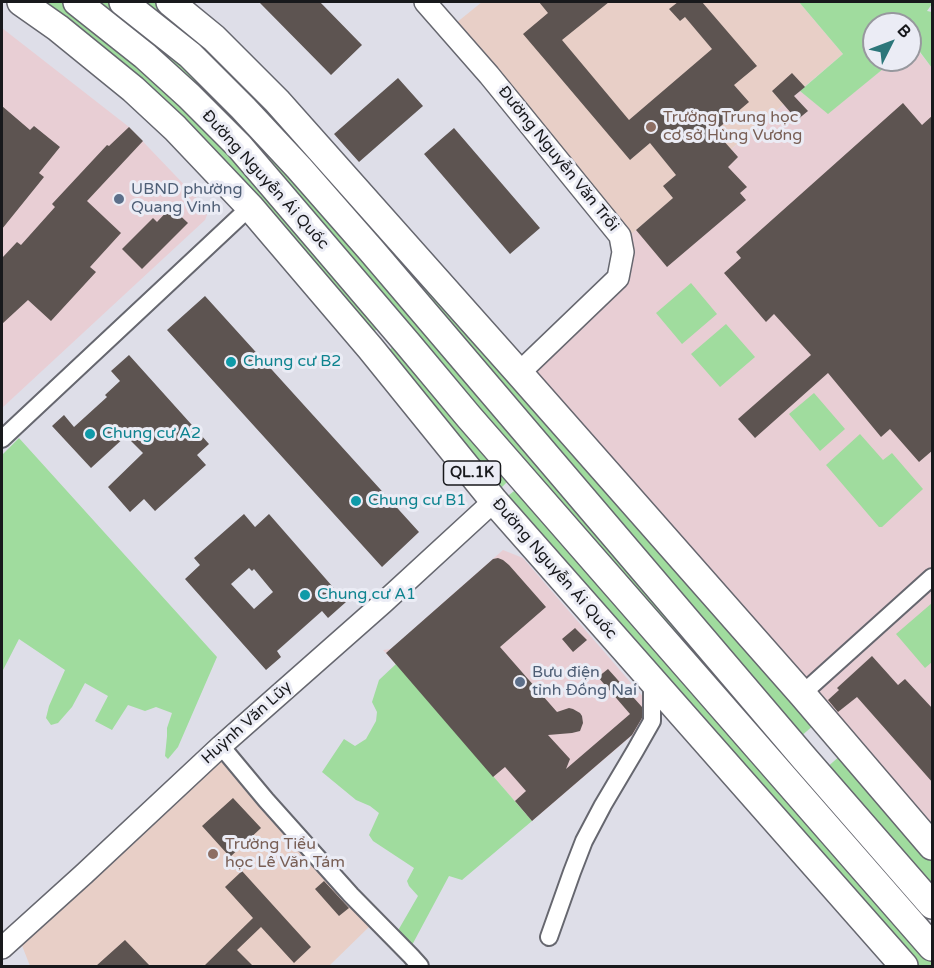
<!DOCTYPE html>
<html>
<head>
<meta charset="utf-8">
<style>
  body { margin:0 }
  #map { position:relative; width:934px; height:968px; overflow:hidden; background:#dedee8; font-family:"Varela Round",sans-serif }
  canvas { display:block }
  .frame { position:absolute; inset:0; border:3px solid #18191c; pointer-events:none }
  .north { position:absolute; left:862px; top:12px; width:60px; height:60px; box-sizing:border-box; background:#ebecf5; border:2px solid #97989e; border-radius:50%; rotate:48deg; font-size:16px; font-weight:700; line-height:24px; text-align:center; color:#18191c }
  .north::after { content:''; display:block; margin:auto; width:21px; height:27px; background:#2c767a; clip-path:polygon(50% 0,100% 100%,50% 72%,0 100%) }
</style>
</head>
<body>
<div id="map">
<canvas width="934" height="968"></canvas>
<div class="frame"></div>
<div class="north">B</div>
</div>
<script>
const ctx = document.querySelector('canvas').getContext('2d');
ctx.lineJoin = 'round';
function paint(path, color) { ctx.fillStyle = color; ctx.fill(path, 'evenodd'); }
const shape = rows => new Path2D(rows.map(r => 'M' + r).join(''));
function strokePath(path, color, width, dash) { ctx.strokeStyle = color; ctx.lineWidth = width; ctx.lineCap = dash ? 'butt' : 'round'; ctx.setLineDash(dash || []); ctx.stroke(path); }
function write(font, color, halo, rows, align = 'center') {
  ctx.font = font + ' "Varela Round",sans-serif'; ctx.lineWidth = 6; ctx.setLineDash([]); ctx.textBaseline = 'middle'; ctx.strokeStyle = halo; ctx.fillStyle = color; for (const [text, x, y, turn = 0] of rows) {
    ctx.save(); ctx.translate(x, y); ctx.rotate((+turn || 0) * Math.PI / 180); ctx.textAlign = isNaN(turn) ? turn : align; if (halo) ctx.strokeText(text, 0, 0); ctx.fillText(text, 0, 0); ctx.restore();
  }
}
const commercial = shape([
  [2,28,129,127,195,196,204,206,207,215,205,220,2,408],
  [913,44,932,68,932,570,805,685,531,374,626,283,629,236,800,91,828,113,894,60,910,60,910,47],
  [503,550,523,558,645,699,647,714,643,726,532,821,383,650,391,649],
  [932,587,932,832,813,693]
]);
const education = shape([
  [482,2,799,2,843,54,629,236,456,23],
  [223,758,371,925,329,966,30,966,21,943]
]);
const green = shape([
  [37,2,62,2,145,68,182,102,381,326,371,334],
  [92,2,109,2,184,61,253,132,788,754,781,760],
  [138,2,155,2,209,44,815,724,799,738],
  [799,2,932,2,932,4,927,11,932,12,932,68,914,44,910,47,910,24,874,24,874,60,894,60,828,114,800,91,843,54],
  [691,283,717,314,682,344,656,313],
  [726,324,755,357,720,387,691,354],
  [396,344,510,479,499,490,386,353],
  [814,393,845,429,820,451,789,414],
  [860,434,883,460,892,453,923,489,882,527,879,527,826,465],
  [19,438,217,657,178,747,168,759,165,756,167,736,167,728,172,713,156,707,145,711,128,705,112,730,95,721,108,696,85,683,72,707,58,723,51,725,46,718,49,706,65,670,19,639,2,672,2,455],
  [518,488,932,961,932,966,916,966,505,498],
  [932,603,932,662,925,668,896,634],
  [396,664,532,821,462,880,449,876,411,947,396,934,418,896,409,886,407,881,414,868,373,841,369,835,379,813,370,806,356,800,322,772,344,739,355,746,366,739,376,721,377,712,372,702,379,680],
  [841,755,932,860,932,891,825,769]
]);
const building = shape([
  [259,2,320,2,362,45,331,75],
  [539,2,609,2,562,40,629,120,712,49,685,17,680,21,669,9,678,2,702,2,757,66,734,85,749,102,715,131,738,157,728,167,747,187,740,193,746,200,667,267,636,230,673,198,663,186,676,175,650,143,630,160,523,34,548,13],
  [792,73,805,87,794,96,808,111,797,120,772,91],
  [398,78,423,106,359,162,334,134],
  [903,103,922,125,933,115,933,450,919,462,890,429,881,437,828,373,755,438,738,419,811,355,774,314,766,322,724,273,741,258,736,252],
  [2,106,30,130,34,126,60,147,39,173,44,177,2,229],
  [129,127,143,141,87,201,121,233,90,267,96,272,51,321,28,300,2,324,2,258,17,242,21,245,55,207,52,204,107,145,109,146],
  [454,128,540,228,510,254,424,154],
  [171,207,188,223,142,269,122,249,153,218,157,222],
  [205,296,419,532,382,567,167,330],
  [129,355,209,444,197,455,206,465,155,511,144,499,130,512,108,487,143,453,126,436,91,468,52,426,64,415,74,427,107,397,105,395,120,381,111,371],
  [244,514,255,527,269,514,346,602,328,618,322,611,277,651,281,657,266,670,185,579,200,565,194,558],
  [249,568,252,571,254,569,273,592,254,609,231,584],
  [498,558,503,560,509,565,546,607,500,647,557,712,569,708,573,709,580,713,582,716,583,723,580,731,572,733,548,735,570,759,566,769,630,714,598,677,608,669,642,707,642,718,632,735,532,821,515,801,526,791,505,767,493,777,386,653,493,559],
  [575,628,587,640,573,652,562,639],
  [872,656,898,685,905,679,933,709,933,783,857,697,838,712,828,700,839,690,837,688],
  [233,798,261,828,230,857,202,826],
  [242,871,311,947,294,963,261,927,237,950,253,966,204,966,253,918,225,887],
  [324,881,349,908,339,916,315,889],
  [125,940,150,966,96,966]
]);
const minor = shape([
  [2,439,250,207],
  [802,694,932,577],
  [221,746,266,800,351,895,411,956,420,966],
  [549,937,572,872,584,841,603,805,635,751,652,721,652,682]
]);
const tertiary = shape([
  [425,2,489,75,620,236,623,252,618,278,519,373],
  [2,948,84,874,221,746,383,603,494,501]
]);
const primary = shape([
  [21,2,58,28,133,89,175,128,250,207,371,349,494,501,904,966],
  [77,2,145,56,189,96,239,146,408,344,469,417,932,947],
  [123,2,190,55,243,108,299,168,371,250,804,758,932,905],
  [170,2,214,38,277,101,519,373,802,694,932,846]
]);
const markers = [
  [651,127,6,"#8d6e63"],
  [119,199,6,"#5c6f8a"],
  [231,362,6,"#0f9aa8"],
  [90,434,6,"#0f9aa8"],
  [356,501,6,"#0f9aa8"],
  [305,595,6,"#0f9aa8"],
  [520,682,6,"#5c6f8a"],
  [213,854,6,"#8d6e63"]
];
const shields = [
  [472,473,57]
];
const shieldNames = [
  ["QL.1K",472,473]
];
const educationNames = [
  ["Trường Trung học",663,118],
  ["cơ sở Hùng Vương",663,136],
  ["Trường Tiểu",225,845],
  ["học Lê Văn Tám",225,863]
];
const streetNames = [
  ["Đường Nguyễn Văn Trỗi",558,159,51],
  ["Đường Nguyễn Ái Quốc",265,180,48],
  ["Đường Nguyễn Ái Quốc",554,569,49],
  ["Huỳnh Văn Lũy",247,723,-42]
];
const serviceNames = [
  ["UBND phường",131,190],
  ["Quang Vinh",131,208],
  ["Bưu điện",532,673],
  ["tỉnh Đồng Nai",532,691]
];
const cultureNames = [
  ["Chung cư B2",243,362],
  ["Chung cư A2",102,434],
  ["Chung cư B1",368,501],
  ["Chung cư A1",317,595]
];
paint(commercial, '#e8ced4');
paint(education, '#e8cfc7');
paint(green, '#a0dc9e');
paint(building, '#5d5451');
strokePath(minor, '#66676f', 20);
strokePath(tertiary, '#66676f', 24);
strokePath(primary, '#66676f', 30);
strokePath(minor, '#fff', 16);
strokePath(tertiary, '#fff', 21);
strokePath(primary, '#fff', 27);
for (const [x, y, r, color] of markers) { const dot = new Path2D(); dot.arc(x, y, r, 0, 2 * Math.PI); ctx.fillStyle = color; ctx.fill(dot); strokePath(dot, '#ebecf5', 2); }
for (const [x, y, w] of shields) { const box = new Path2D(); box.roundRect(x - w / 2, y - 12, w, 24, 4.5); ctx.fillStyle = '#ebecf5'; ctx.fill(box); strokePath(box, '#18191c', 1.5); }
write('bold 15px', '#18191c', null, shieldNames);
write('16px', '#785e54', '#ebecf5', educationNames, 'left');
write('16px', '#18191c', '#ebecf5', streetNames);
write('16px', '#4e5e75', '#ebecf5', serviceNames, 'left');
write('16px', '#0d838f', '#ebecf5', cultureNames, 'left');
</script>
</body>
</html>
